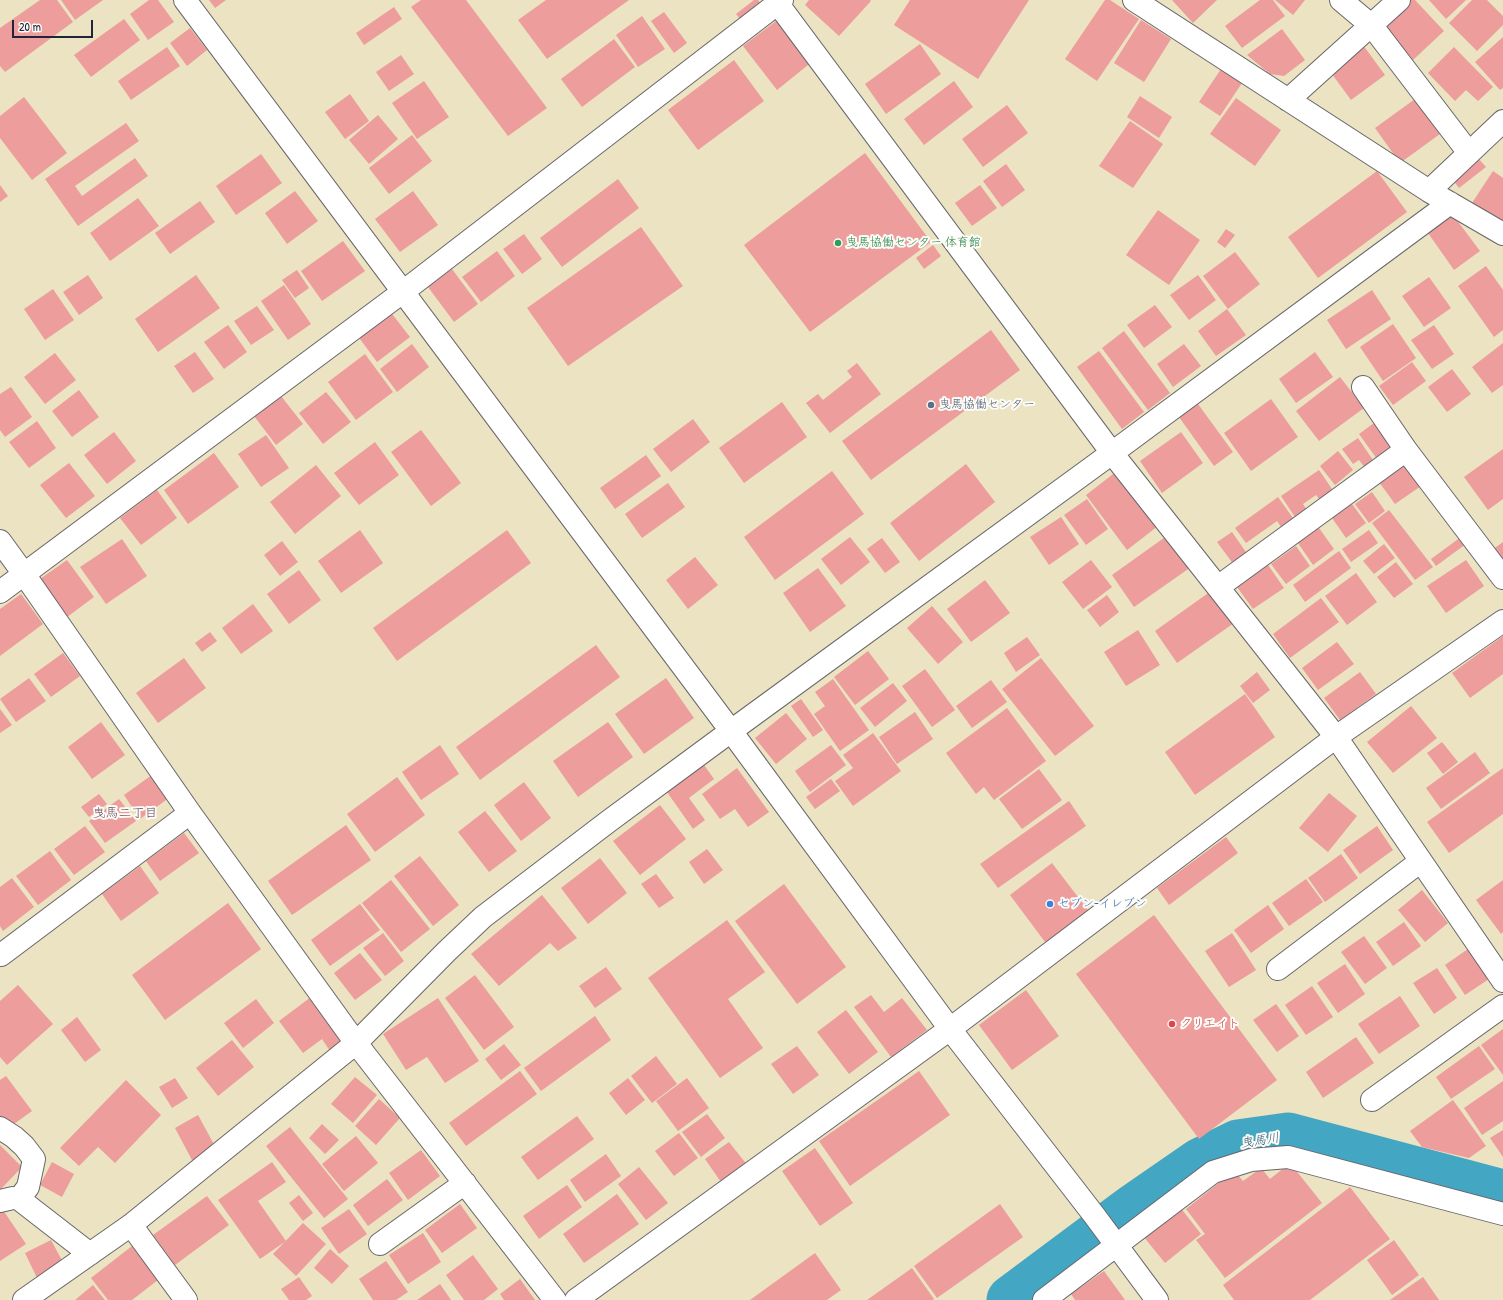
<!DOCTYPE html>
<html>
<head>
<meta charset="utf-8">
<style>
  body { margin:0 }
  #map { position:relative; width:1503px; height:1300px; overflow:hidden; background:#ebe3c2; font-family:"Patrick Hand",sans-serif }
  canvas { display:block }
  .scale { position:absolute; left:12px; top:20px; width:81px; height:18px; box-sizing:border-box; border:2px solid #22223b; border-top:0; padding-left:5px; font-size:12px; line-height:14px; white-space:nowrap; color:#22223b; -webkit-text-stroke:3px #fdfcf7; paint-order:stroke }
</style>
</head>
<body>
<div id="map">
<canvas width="1503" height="1300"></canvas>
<div class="scale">20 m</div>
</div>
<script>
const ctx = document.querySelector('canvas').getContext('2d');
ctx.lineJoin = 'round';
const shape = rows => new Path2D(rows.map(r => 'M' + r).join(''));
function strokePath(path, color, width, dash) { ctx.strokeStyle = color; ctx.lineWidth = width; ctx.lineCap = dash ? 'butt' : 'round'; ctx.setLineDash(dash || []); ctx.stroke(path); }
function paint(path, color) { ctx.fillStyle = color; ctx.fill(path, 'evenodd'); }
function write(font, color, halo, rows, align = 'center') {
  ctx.font = font + ' "Patrick Hand","Klee One",sans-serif'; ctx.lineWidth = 4; ctx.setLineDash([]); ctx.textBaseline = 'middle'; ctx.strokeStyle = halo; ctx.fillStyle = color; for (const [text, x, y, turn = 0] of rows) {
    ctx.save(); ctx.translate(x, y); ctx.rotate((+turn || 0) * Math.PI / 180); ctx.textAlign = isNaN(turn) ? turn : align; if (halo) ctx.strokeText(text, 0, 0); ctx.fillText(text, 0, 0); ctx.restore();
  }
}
const river = shape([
  [1011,1300,1133,1209,1201,1162,1238,1144,1288,1137,1503,1194]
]);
const building = shape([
  [40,0,57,0,73,22,5,72,0,66,0,28],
  [61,0,103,0,75,20],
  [149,0,158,0,174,22,148,40,130,14],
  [209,0,226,0,215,8],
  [421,0,466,0,547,108,508,136,411,7],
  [546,0,629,0,547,59,518,20],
  [754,0,758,0,766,10,745,25,736,14],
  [809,0,870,0,871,1,839,36,805,5],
  [910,0,1029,0,978,79,894,25],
  [1105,0,1110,0,1139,19,1097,81,1065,59],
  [1172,0,1217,0,1193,23],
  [1260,0,1273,0,1285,16,1242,48,1225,26],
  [1275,0,1305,0,1293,15],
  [1411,0,1415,0,1444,31,1413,60,1382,26],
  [1429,0,1466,0,1446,19],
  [1472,0,1487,0,1503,16,1503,25,1477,51,1449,23],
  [394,7,402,19,364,45,356,33],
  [664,12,687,43,674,53,651,21],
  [642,16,665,49,638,67,616,35],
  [780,18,813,61,777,90,743,46],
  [124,19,140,40,91,77,74,55],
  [1141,20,1171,39,1144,82,1114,63],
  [190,28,207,50,187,66,170,43],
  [1282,29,1305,60,1284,76,1270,74,1247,55],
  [1503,37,1503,88,1500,90,1475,62],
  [614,39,635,67,582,107,561,79],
  [920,44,941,74,886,114,865,84],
  [1363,45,1385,75,1351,100,1329,70],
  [167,47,180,66,131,100,118,81],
  [1454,47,1493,87,1478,101,1466,90,1455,101,1428,73],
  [401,55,414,74,389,91,376,72],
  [734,60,764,101,698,150,668,110],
  [1221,69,1242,83,1220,116,1199,102],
  [424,81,449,117,417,139,392,103],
  [954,81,973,107,924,145,904,119],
  [350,94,369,121,345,139,325,112],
  [1140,96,1172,117,1159,138,1127,117],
  [24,97,67,153,32,180,0,138,0,116],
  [1236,98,1281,130,1255,166,1210,134],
  [1415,99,1440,134,1400,163,1375,128],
  [1007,105,1028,133,983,167,962,139],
  [378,115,398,139,369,164,349,140],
  [1130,121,1163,144,1133,188,1099,166],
  [126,123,139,141,75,186,82,196,135,158,148,176,78,226,45,179],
  [412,135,432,161,389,194,369,168],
  [865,153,931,242,810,332,744,245],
  [261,154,282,183,236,215,216,186],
  [1476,156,1486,167,1459,188,1450,176],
  [1006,164,1025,190,1002,207,983,181],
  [1377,171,1407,212,1318,278,1288,237],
  [1493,171,1503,178,1503,224,1472,203],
  [618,179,639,208,562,267,540,238],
  [0,185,8,196,0,202],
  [980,185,997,208,972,226,955,203],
  [295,191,318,221,287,244,265,213],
  [413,191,438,225,400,252,375,219],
  [138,198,159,226,110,261,90,233],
  [200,201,215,222,170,254,155,233],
  [1158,210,1200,240,1169,285,1126,255],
  [1453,215,1480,251,1454,270,1428,233],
  [641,227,683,286,568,366,527,308],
  [1226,229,1235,235,1225,248,1217,242],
  [524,234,542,259,522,274,503,249],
  [343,241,365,271,322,301,301,271],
  [933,245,941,256,924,269,916,258],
  [497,251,515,276,481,302,462,277],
  [1235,252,1260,284,1228,309,1203,276],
  [1486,266,1503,290,1503,330,1494,337,1458,286],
  [452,269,478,304,454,322,428,287],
  [297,270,309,288,295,298,282,280],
  [88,275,103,298,79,315,63,292],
  [196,275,220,308,158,352,135,319],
  [1198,275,1216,300,1189,320,1170,295],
  [1429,277,1451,308,1424,327,1402,296],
  [284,285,311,324,288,340,261,301],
  [53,289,74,320,45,340,24,309],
  [1372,290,1391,319,1346,349,1327,320],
  [1155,305,1172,327,1144,348,1127,325],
  [257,306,274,330,251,345,234,321],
  [1227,309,1246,335,1216,356,1198,331],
  [389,310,410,337,377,362,357,335],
  [1393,324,1416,358,1383,381,1360,347],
  [228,325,247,352,224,369,204,342],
  [1434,325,1454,354,1432,369,1411,340],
  [991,330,1020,370,871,480,842,441],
  [1124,331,1170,393,1148,410,1102,348],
  [1503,343,1503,385,1492,393,1472,367],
  [412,344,429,367,397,392,380,369],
  [1184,344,1201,366,1173,387,1157,364],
  [1099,351,1144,412,1122,429,1077,367],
  [195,352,214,379,193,393,174,366],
  [1315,352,1333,377,1296,403,1279,379],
  [55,353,76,380,45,404,24,377],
  [365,354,393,392,356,420,328,382],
  [1412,362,1426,381,1393,405,1379,386],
  [857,363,881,394,830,433,806,403,818,394,823,400,852,377,847,371],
  [1452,369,1471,394,1447,412,1428,387],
  [1340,377,1364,408,1319,441,1296,411],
  [11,387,32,417,5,437,0,430,0,394],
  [79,390,99,417,72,437,52,411],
  [326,392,351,422,323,444,299,413],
  [281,396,303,424,276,445,254,416],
  [1271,399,1298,437,1251,471,1224,433],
  [782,402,807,437,744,483,719,448],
  [1198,404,1233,452,1214,466,1179,417],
  [693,419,710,442,671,472,653,449],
  [1378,420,1397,446,1377,459,1359,434],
  [37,421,56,448,29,468,9,442],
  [421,430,461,483,431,506,391,452],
  [114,432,136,461,107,484,84,455],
  [1181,432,1203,463,1162,493,1140,461],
  [266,435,289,468,261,487,238,454],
  [1358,438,1375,463,1366,469,1359,460,1353,464,1342,449],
  [375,442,399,475,359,505,334,473],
  [1503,449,1503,499,1488,510,1464,477],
  [1338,451,1353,470,1335,485,1320,466],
  [214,453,239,487,188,524,164,490],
  [646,455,661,476,615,509,600,488],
  [69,463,95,496,66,518,40,485],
  [966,464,995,502,919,561,890,523],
  [1405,464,1421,486,1395,504,1379,482],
  [316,465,341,496,295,534,270,502],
  [1319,470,1334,492,1321,501,1316,495,1303,504,1308,512,1297,520,1281,496],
  [832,471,864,514,775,580,744,537],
  [1117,471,1158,526,1127,550,1086,495],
  [668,483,685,507,642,538,625,514],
  [157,490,177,518,141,545,120,518],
  [1372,492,1385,511,1369,523,1355,504],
  [1278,497,1298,525,1286,534,1277,521,1246,543,1235,528],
  [1087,499,1108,529,1086,545,1064,515],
  [1352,504,1366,523,1346,538,1332,518],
  [1389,510,1433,567,1415,580,1372,523],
  [1061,517,1079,544,1049,565,1030,537],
  [1319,528,1334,549,1313,565,1298,543],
  [360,530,383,563,341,593,318,561],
  [507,530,531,563,397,661,373,628],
  [1369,530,1378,543,1351,562,1342,549],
  [1232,532,1248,555,1234,565,1217,542],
  [1465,534,1470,541,1436,566,1431,559],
  [1168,535,1191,567,1134,607,1112,575],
  [850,537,870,562,841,585,821,559],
  [882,538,900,562,885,573,867,549],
  [122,539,147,576,106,604,80,567],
  [282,541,298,562,280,576,264,555],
  [1503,542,1503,565,1492,550],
  [1384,544,1395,558,1374,574,1363,561],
  [1296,546,1310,566,1286,584,1271,564],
  [1339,551,1351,568,1305,602,1293,585],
  [695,557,718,585,688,609,666,580],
  [67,560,94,597,67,617,40,579],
  [1091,560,1112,587,1083,609,1062,582],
  [1466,560,1484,586,1446,613,1427,586],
  [1396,562,1413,584,1394,598,1377,577],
  [1268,565,1284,588,1253,609,1237,587],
  [818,568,846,606,810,632,783,593],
  [299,570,321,600,289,624,267,594],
  [1356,573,1377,602,1347,625,1325,596],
  [985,580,1010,613,971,642,947,609],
  [1211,591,1234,623,1177,663,1155,631],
  [21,594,43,624,0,656,0,609],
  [1107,595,1119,612,1100,627,1087,610],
  [1321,598,1339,622,1290,658,1273,634],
  [253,604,273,631,241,654,222,628],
  [932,606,963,642,938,664,907,628],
  [1138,630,1160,665,1126,686,1104,652],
  [210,632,217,641,202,652,195,643],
  [1503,636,1503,674,1470,698,1452,673],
  [1027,637,1040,655,1016,672,1004,653],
  [1337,642,1354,664,1318,690,1302,668],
  [596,645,620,677,480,780,456,747],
  [868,651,889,679,855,705,834,677],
  [63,653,80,676,51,697,34,674],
  [184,658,206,688,158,723,136,693],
  [1041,658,1094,726,1055,756,1002,689],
  [925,669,955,710,932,727,902,686],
  [1257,672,1270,690,1253,703,1240,686],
  [1360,672,1376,694,1340,720,1324,698],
  [29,678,46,701,16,722,0,699],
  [666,678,694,718,644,754,615,714],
  [833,679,869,730,840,751,814,714,825,706,815,692],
  [991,680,1007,702,972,728,956,706],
  [893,683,907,701,875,727,860,708],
  [1245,694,1275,737,1195,795,1165,752],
  [801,699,823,730,813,737,791,706],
  [1411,706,1437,738,1393,773,1367,742],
  [1007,708,1046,761,994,800,984,787,976,794,946,753],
  [0,709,12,725,0,733],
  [915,712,933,739,897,764,879,737],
  [786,713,807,739,776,764,755,738],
  [101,722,125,755,92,779,68,747],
  [608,722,633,757,578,797,553,761],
  [873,733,901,771,853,806,835,781,853,768,843,755],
  [1442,742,1458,762,1443,774,1427,753],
  [440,745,459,774,421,800,402,772],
  [831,745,846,765,810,792,795,771],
  [1475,752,1490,773,1441,809,1426,788],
  [704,765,714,779,689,798,705,820,693,829,667,792],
  [737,768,769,812,748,827,735,809,720,819,702,794],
  [1503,768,1503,814,1449,853,1427,822],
  [1039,769,1062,800,1022,829,999,799],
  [156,772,173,795,140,819,124,795],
  [397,777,425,815,375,852,347,814],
  [831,779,840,791,815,809,806,797],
  [524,782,551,818,521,841,494,805],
  [1329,793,1357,816,1328,852,1299,828],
  [99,794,107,804,89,817,81,807],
  [119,799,136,821,105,843,89,821],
  [1069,801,1086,826,998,888,980,864],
  [660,805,686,839,640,875,613,841],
  [485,811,517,851,489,872,458,832],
  [346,825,371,860,292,915,268,881],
  [85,826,105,852,74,875,54,849],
  [1377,826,1393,850,1360,874,1343,850],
  [184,833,199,853,160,881,146,861],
  [1226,837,1238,853,1169,905,1157,888],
  [707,849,723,870,704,884,689,862],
  [50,851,71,880,38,905,16,876],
  [1341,854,1358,878,1325,902,1308,878],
  [420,856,459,905,433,926,394,876],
  [600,858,627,893,588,924,561,888],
  [1052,863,1091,914,1048,946,1010,895],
  [140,866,159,893,121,921,102,894],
  [656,874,674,898,659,908,641,884],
  [12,878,34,907,3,931,0,926,0,887],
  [1306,879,1323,902,1289,926,1272,903],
  [391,880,430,929,401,952,362,903],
  [1503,880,1503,932,1501,934,1476,900],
  [784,884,846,967,797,1004,735,921],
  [1422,890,1448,923,1425,942,1398,910],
  [542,895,577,938,558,951,550,943,499,986,471,954],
  [228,903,261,949,165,1020,132,975],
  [360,904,380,930,330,966,311,940],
  [1268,905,1284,929,1251,953,1234,930],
  [1154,915,1277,1080,1199,1139,1076,974],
  [727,920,765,972,728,999,763,1048,720,1078,648,978],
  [1404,922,1421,946,1393,966,1376,942],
  [383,933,404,961,385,976,363,948],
  [1232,933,1256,970,1229,987,1205,951],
  [1364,936,1387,968,1365,984,1341,952],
  [1468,949,1489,979,1465,995,1445,965],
  [360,953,382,980,355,1000,334,973],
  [1345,964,1365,994,1338,1013,1317,983],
  [606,967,622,989,595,1008,579,986],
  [1437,968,1457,998,1434,1014,1413,983],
  [475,975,514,1027,484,1050,445,998],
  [18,985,53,1024,7,1065,0,1057,0,1001],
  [1312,986,1333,1017,1306,1035,1285,1005],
  [1026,990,1059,1036,1012,1070,979,1025],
  [871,995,884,1012,902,998,927,1030,891,1057,854,1007],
  [1400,996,1420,1026,1379,1054,1358,1024],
  [311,997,343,1041,330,1051,322,1039,303,1053,279,1021],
  [438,998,479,1061,445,1083,427,1057,406,1070,383,1034],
  [256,999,274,1023,243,1048,224,1023],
  [1276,1004,1299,1036,1277,1052,1253,1020],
  [846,1010,878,1052,849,1074,817,1032],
  [595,1016,611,1040,541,1091,524,1068],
  [77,1017,101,1050,85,1062,61,1030],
  [1503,1029,1503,1075,1481,1045],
  [1356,1037,1374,1063,1323,1098,1306,1072],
  [232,1040,254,1067,218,1096,196,1068],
  [504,1044,521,1065,501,1080,485,1059],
  [797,1046,819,1075,793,1094,771,1064],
  [1479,1046,1495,1069,1451,1099,1436,1077],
  [656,1056,677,1084,652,1103,631,1076],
  [520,1071,537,1094,466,1146,449,1123],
  [919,1071,950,1115,850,1186,819,1141],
  [6,1076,32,1111,7,1129,0,1119,0,1080],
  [355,1077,377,1095,353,1123,331,1104],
  [175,1078,188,1098,172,1108,159,1087],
  [628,1078,645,1100,626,1115,609,1093],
  [687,1078,709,1108,678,1131,656,1101],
  [126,1080,161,1115,115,1163,98,1147,79,1166,60,1148],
  [1503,1081,1503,1121,1482,1135,1464,1108],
  [379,1099,400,1118,376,1145,355,1126],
  [1453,1100,1486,1146,1469,1158,1422,1147,1410,1131],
  [707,1114,725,1138,701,1157,682,1132],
  [198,1115,217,1150,193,1162,175,1128],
  [577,1116,594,1139,538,1180,521,1157],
  [322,1124,339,1140,325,1154,309,1138],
  [290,1127,348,1199,324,1218,266,1146],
  [1503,1130,1503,1157,1490,1138],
  [679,1133,698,1158,674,1176,655,1151],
  [356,1136,378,1163,344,1191,322,1164],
  [729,1142,748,1166,723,1185,705,1159],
  [0,1145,22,1167,0,1190],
  [815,1148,853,1203,820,1226,782,1171],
  [421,1150,440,1176,408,1200,389,1173],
  [606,1154,621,1176,585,1202,570,1180],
  [52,1162,74,1174,62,1197,40,1185],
  [272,1162,286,1182,258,1201,286,1241,260,1259,218,1200],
  [1290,1163,1322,1203,1225,1278,1196,1240,1205,1234,1186,1209,1220,1182,1238,1175,1243,1181,1261,1168,1270,1179],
  [639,1167,668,1203,646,1220,618,1184],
  [387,1179,403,1200,368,1226,353,1205],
  [567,1185,582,1207,539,1239,523,1216],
  [1350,1187,1390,1239,1310,1300,1234,1300,1223,1285],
  [617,1194,639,1224,584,1263,563,1234],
  [299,1195,313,1213,303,1221,289,1203],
  [207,1196,229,1225,175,1265,153,1235],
  [460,1204,477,1228,442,1253,425,1230],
  [1000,1204,1023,1237,937,1298,914,1266],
  [1180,1207,1201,1234,1165,1263,1143,1236],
  [349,1209,367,1234,339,1254,321,1228],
  [3,1210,26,1244,0,1261,0,1212],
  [303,1223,326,1244,296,1276,273,1254],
  [423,1233,441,1262,408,1284,389,1255],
  [51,1240,65,1266,38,1280,25,1253],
  [1394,1240,1419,1275,1392,1295,1367,1260],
  [132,1246,158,1280,132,1300,108,1300,91,1278],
  [330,1249,349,1266,332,1284,314,1268],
  [815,1253,841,1290,827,1300,750,1300],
  [473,1255,498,1289,484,1300,464,1300,446,1275],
  [386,1261,408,1292,396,1300,373,1300,359,1279],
  [912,1268,934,1299,933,1300,867,1300],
  [1104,1271,1125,1300,1075,1300,1071,1294],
  [299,1277,312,1296,306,1300,289,1300,281,1289],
  [1423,1277,1439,1300,1390,1300],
  [520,1279,535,1300,504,1300,500,1294],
  [440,1284,451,1300,417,1300],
  [93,1285,105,1300,75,1300]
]);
const minor = shape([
  [185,0,731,731,950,1029,1094,1215,1157,1300],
  [775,0,1112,453,1336,737,1503,981],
  [1134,0,1429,191,1503,234],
  [1341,0,1372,26,1469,153],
  [1288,100,1399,0],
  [1429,191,1503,121],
  [1363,387,1406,450,1503,578],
  [0,541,24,574,190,813,356,1043,555,1300],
  [1218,587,1406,450],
  [0,592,404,291,782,0],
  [0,953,1,955,190,813],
  [1278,969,1421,861],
  [1372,1100,1503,1006],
  [0,1128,14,1137,24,1146,34,1159,28,1187,19,1199],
  [0,1201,13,1198,19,1199,90,1254],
  [131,1225,186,1300],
  [380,1244,465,1183],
  [24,1300,131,1225,356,1043,447,951,483,917,609,821,731,731,1112,453,1450,203],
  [576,1300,950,1029,1336,737,1503,621],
  [1044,1300,1213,1172,1251,1160,1288,1157,1503,1214]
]);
const markers = [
  [838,243,4,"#2e9e5b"],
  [931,405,4,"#5c6f8a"],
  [1050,904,4,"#3f7fe0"],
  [1172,1024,4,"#e0444e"]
];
const leisureNames = [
  ["曳馬協働センター 体育館",846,243]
];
const serviceNames = [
  ["曳馬協働センター",939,405]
];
const shopNames = [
  ["セブン-イレブン",1058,904]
];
const healthNames = [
  ["クリエイト",1180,1024]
];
const neighbourhoodNames = [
  ["曳馬二丁目",125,814]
];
const waterNames = [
  ["曳馬川",1260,1141,-9]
];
strokePath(river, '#43a7c3', 49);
paint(building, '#ec9d9c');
strokePath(minor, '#68666a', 24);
strokePath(minor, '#fff', 22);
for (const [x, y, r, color] of markers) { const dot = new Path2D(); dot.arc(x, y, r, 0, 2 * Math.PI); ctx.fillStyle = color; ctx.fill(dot); strokePath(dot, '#fdfcf7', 1.5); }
write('12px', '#27864d', '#fdfcf7', leisureNames, 'left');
write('12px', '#4e5e75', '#fdfcf7', serviceNames, 'left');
write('12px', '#366cbe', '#fdfcf7', shopNames, 'left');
write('12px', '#be3a42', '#fdfcf7', healthNames, 'left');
write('13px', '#694d5d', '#fdfcf7', neighbourhoodNames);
write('italic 13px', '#315e78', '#fdfcf7', waterNames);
</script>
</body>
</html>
